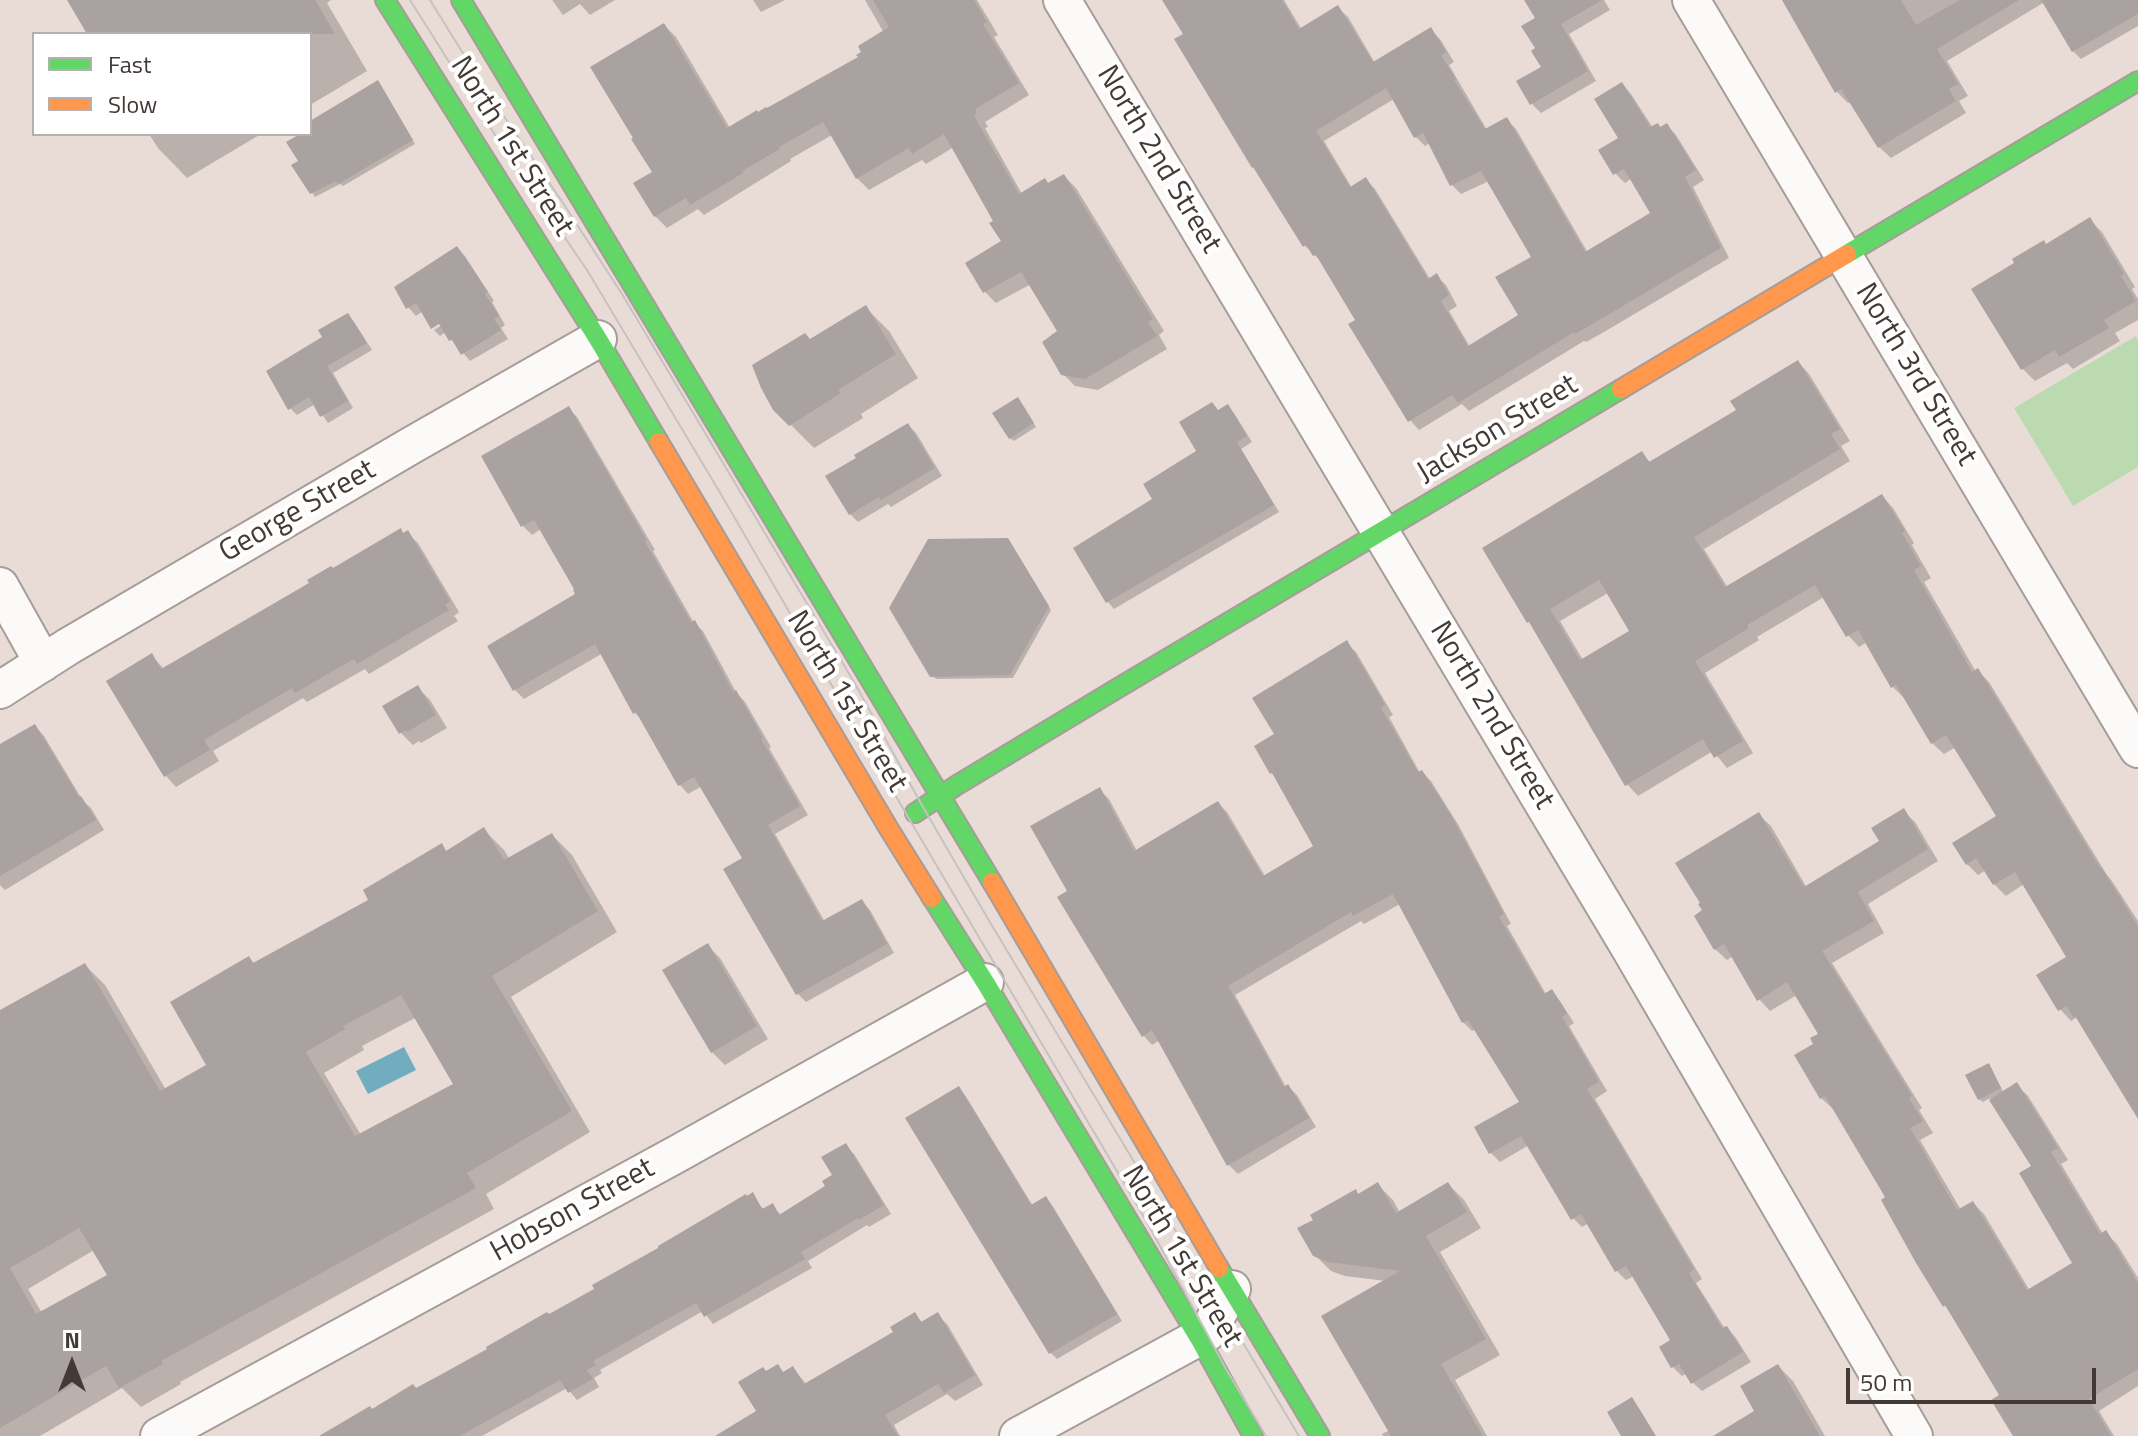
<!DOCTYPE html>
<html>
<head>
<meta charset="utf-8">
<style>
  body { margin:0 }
  #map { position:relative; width:2138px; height:1436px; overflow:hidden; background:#e9dcd7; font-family:"Titillium Web",sans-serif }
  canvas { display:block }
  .legend { position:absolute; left:32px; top:32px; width:280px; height:104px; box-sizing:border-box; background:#fff; border:2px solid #b4b0af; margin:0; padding:10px 14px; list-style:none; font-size:24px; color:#433a36 }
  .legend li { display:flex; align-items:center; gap:16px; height:40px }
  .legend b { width:40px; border:2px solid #b4b0af }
  .north { position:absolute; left:32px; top:1324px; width:80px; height:80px; -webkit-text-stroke:6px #fff; paint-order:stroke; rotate:0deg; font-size:22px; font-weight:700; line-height:32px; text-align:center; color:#433a36 }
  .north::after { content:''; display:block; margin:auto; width:28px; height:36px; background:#433a36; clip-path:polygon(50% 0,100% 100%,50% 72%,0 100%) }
  .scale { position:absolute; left:1846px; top:1368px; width:250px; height:36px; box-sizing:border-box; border:4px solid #433a36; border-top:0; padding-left:10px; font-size:24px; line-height:28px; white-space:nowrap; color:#433a36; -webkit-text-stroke:6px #fff; paint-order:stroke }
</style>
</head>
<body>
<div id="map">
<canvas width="2138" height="1436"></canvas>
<ul class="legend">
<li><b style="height:10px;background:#63d668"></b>Fast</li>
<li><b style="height:10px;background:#ff974d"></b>Slow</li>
</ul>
<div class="north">N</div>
<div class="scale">50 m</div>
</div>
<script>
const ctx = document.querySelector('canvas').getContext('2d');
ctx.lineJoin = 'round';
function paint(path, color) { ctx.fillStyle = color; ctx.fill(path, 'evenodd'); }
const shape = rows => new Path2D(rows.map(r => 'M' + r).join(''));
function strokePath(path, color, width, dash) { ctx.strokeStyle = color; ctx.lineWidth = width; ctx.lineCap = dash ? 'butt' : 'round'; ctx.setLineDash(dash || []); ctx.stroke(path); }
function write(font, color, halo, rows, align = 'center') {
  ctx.font = font + ' "Titillium Web",sans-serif'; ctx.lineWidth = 8; ctx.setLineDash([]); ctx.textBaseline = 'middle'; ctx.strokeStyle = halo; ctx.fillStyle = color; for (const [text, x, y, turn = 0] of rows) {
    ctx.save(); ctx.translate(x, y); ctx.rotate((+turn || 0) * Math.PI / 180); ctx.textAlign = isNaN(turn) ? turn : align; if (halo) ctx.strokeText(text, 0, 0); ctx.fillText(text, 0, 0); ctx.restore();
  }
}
const green = shape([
  [2136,336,2138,340,2138,467,2073,506,2014,408]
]);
const water = shape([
  [404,1047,416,1070,368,1094,356,1071]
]);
const shadow = shape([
  [69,0,331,0,327,3,367,71,310,105,310,34,90,34],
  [552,0,615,0,590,15,580,4,563,15],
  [753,0,785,0,761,12],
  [865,0,977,0,998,35,994,37,1029,95,985,122,988,127,985,128,1022,194,1049,185,1064,176,1076,188,1164,331,1159,335,1167,349,1098,390,1075,386,1063,374,1060,332,1031,284,996,303,984,291,1003,242,996,222,954,147,926,164,922,160,869,190,857,178,832,135,790,159,791,161,704,215,698,209,667,228,655,216,655,173,664,25,676,37,730,128,860,58,884,33],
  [1164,0,1284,0,1302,30,1338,8,1348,17,1375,63,1430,29,1440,39,1454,62,1449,65,1487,130,1506,119,1516,129,1588,253,1653,214,1632,178,1625,183,1615,173,1621,138,1622,84,1631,94,1653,128,1661,129,1667,125,1676,135,1704,180,1693,187,1729,258,1604,332,1586,342,1584,341,1469,411,1462,404,1419,430,1410,420,1357,320,1323,263,1305,246],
  [1394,99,1415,136,1425,146,1430,143,1451,184,1461,194,1489,181,1534,257,1520,316,1470,347,1449,311,1457,306,1446,285,1436,276,1430,279,1375,189,1366,180,1352,188,1324,141],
  [1526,0,1604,0,1610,10,1569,34,1596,81,1541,113,1532,104,1544,67,1538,19],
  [1784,0,2138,0,2138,26,2081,59,2073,51,2043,3,1947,61,1968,96,1959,101,1966,113,1891,158,1879,147,1851,101,1848,103,1836,91],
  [381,86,415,144,343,186,340,184,315,197,294,165,300,161,304,134,310,134,310,130],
  [149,134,261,134,187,178,158,148],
  [2090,220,2102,232,2135,287,2132,289,2138,299,2138,320,2115,333,2120,341,2073,369,2067,363,2035,381,2023,369,1974,289],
  [457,248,465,256,494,301,492,302,505,325,501,328,508,339,470,361,446,332,440,336,434,330,448,321,423,311,416,316,408,307],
  [865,307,889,331,918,378,861,414,863,418,814,448,775,409,811,341],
  [348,315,354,322,372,350,333,373,353,408,328,423,315,404,297,415,290,408],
  [1798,362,1809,374,1850,441,1841,446,1850,461,1704,549,1728,588,1882,496,1893,508,1914,543,1912,545,1931,578,1924,582,1976,672,1978,671,1989,682,2107,875,2112,881,2138,921,2138,1117,2077,1017,2071,1021,2060,1009,2069,958,2024,884,2006,896,1994,884,1986,870,1978,875,1967,864,1999,817,1956,747,1944,754,1932,743,1904,698,1892,686,1867,642,1859,647,1848,635,1824,597,1757,637,1759,640,1705,673,1753,753,1727,768,1713,751,1638,796,1627,784,1534,626,1642,454,1651,463,1738,410],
  [1608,593,1632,632,1583,660,1560,621],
  [1021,403,1036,427,1014,441,1010,438],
  [1227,407,1234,413,1252,442,1241,449,1279,512,1114,609,1108,602,1076,548,1155,500,1199,451,1219,411],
  [568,408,577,417,655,550,653,551,694,623,703,631,736,692,745,702,771,747,769,748,808,815,775,834,825,922,862,901,870,910,894,953,806,1002,797,993,744,859,702,786,688,794,680,785,644,722,634,712,603,653,524,699,515,690,578,595,541,529,532,535,523,526],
  [908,425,916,433,942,476,891,507,888,504,858,522,850,514],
  [400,530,404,534,407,533,418,543,459,612,454,616,458,621,369,674,365,669,307,702,303,698,213,751,219,761,176,787,166,776,108,682,152,656,164,669],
  [1011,544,1051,610,1013,678,936,679,932,675],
  [1346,643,1356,652,1393,715,1389,717,1420,773,1422,772,1431,781,1459,826,1511,924,1507,926,1546,994,1551,992,1560,1001,1574,1023,1569,1026,1607,1091,1595,1099,1702,1279,1696,1283,1725,1329,1727,1328,1736,1338,1751,1362,1702,1391,1692,1382,1687,1373,1682,1376,1673,1367,1661,1348,1673,1341,1634,1276,1626,1280,1617,1271,1589,1223,1582,1227,1573,1218,1529,1145,1500,1162,1490,1152,1522,1103,1476,1029,1472,1031,1463,1022,1400,904,1364,924,1361,921,1235,995,1286,1087,1288,1086,1297,1095,1316,1127,1238,1174,1229,1165,1160,1040,1152,1045,1143,1035,1069,892,1100,790,1109,799,1137,851,1218,803,1227,812,1265,876,1316,846,1278,779,1272,773,1277,735],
  [418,688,430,700,447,728,421,743,419,741,413,745,400,732],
  [35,726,44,736,83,801,91,808,104,830,5,890,0,885,0,747],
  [1903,811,1915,822,1938,861,1868,904,1884,933,1832,963,1922,1108,1919,1110,1933,1133,1920,1140,1961,1210,1973,1203,1984,1214,2030,1291,2075,1264,2034,1167,1990,1098,1983,1102,1979,1099,1989,1065,2004,1093,2017,1085,2028,1096,2068,1160,2061,1164,2103,1234,2106,1233,2117,1244,2138,1278,2138,1386,2099,1411,2114,1436,2016,1436,2002,1396,1953,1314,1944,1305,1887,1198,1835,1108,1833,1109,1821,1098,1816,1045,1821,1034,1797,995,1770,1011,1759,999,1733,956,1727,960,1715,949,1705,911,1759,815,1771,826,1807,888,1882,842],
  [484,830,504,850,510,860,552,835,572,855,617,932,511,997,590,1132,486,1194,494,1209,180,1382,181,1384,141,1407,122,1388,40,1436,0,1436,0,1013,85,965,105,985,166,1090,209,1065,249,958,255,964,371,900,441,846,448,852],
  [415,1018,456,1084,361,1135,324,1073,364,1050,362,1046],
  [94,1250,110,1276,42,1313,28,1289],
  [708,946,720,958,768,1039,725,1065,712,1052],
  [959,1089,965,1095,1033,1206,1045,1199,1052,1205,1122,1321,1057,1359,1051,1353],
  [845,1146,854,1154,891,1214,869,1227,867,1225,808,1261,812,1268,713,1324,703,1311,600,1370,602,1373,594,1378,599,1387,577,1400,567,1388,482,1436,323,1436,416,1390,549,1316,752,1195,764,1210,772,1205,782,1216,827,1187,835,1176],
  [1448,1184,1464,1200,1481,1228,1440,1252,1500,1355,1455,1380,1487,1436,1383,1436,1382,1434,1390,1430,1386,1281,1345,1276,1331,1271,1315,1255,1356,1192,1359,1195,1378,1185,1393,1200,1400,1213],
  [915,1315,923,1323,937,1315,947,1324,983,1385,955,1401,947,1394,894,1425,900,1436,719,1436,758,1412,766,1373,777,1366,784,1373,793,1368,807,1385,896,1333],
  [1778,1366,1793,1381,1825,1436,1716,1436,1757,1412]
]);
const building = shape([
  [67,0,315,0,335,34,87,34],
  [873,0,974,0,987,22,983,24,1019,83,975,109,977,114,974,116,1019,194,1045,178,1048,183,1064,174,1153,319,1148,322,1157,336,1085,379,1061,375,1042,342,1057,331,1021,272,983,293,965,263,1001,241,989,223,993,221,944,134,912,154,909,148,856,179,823,122,779,147,780,149,742,171,743,173,690,205,686,198,654,217,633,183,652,172,631,139,633,138,590,67,664,23,727,128,757,110,758,112,766,107,767,108,858,57,856,55,861,52,858,46,889,27],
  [1162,0,1282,0,1299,29,1338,5,1373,62,1431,27,1446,52,1441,55,1456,79,1454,80,1485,129,1507,117,1585,252,1650,213,1624,169,1613,175,1598,150,1618,138,1594,99,1622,82,1650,127,1658,123,1660,127,1667,123,1696,170,1685,177,1721,248,1594,323,1575,334,1574,332,1458,403,1452,395,1408,422,1348,324,1355,320,1316,255,1313,256,1306,245,1303,247,1253,167,1252,168,1174,39,1183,34],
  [1386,88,1414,138,1423,133,1450,186,1481,171,1531,257,1495,277,1518,315,1468,346,1441,301,1449,295,1437,273,1428,279,1366,177,1350,187,1316,131],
  [1524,0,1602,0,1561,24,1588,71,1530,105,1516,81,1541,67,1531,51,1535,48,1521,26,1535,18],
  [1782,0,1901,0,1916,25,1960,0,2019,0,1937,49,1958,84,1949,89,1956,101,1878,148,1841,89,1835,93],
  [2041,0,2138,0,2138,14,2072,52],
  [378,80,413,140,338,184,336,181,310,194,291,165,298,161,286,142,300,134,310,134,310,121],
  [2090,217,2124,274,2121,276,2136,301,2104,320,2109,328,2059,357,2055,350,2021,370,1971,289,2014,263,2012,259,2044,240,2046,244],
  [457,246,488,292,485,294,499,316,494,319,501,330,461,355,452,340,449,341,439,324,431,329,416,303,406,309,394,287],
  [866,305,896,354,838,390,841,393,789,426,773,410,761,388,752,365,805,333,810,339],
  [348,313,367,343,327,366,348,401,320,417,309,397,288,410,266,371,322,337,318,330],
  [1798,360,1840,429,1831,434,1840,449,1694,537,1725,587,1882,494,1905,531,1902,533,1921,566,1914,570,1972,672,1978,668,2100,868,2101,867,2138,926,2138,1119,2075,1016,2073,1017,2067,1006,2058,1011,2036,975,2066,957,2015,872,1993,885,1976,858,1966,865,1952,843,1996,816,1946,735,1931,744,1896,685,1891,688,1858,630,1846,637,1815,585,1747,625,1749,628,1695,661,1743,741,1714,758,1703,739,1625,786,1529,622,1527,623,1482,548,1642,451,1649,462,1736,410,1730,401],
  [1599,580,1629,631,1580,660,1550,609],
  [1018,397,1034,423,1009,439,992,413],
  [1212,402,1218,410,1228,404,1247,436,1237,442,1274,505,1106,603,1073,548,1152,499,1143,484,1196,451,1179,422],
  [569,406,647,541,645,542,691,622,695,620,733,692,736,690,763,738,761,739,800,806,768,825,822,921,862,899,887,944,796,995,723,869,742,858,694,777,678,786,636,712,633,714,595,644,513,691,487,646,575,594,573,590,574,589,534,520,521,527,481,456],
  [908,423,935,468,881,500,879,497,849,515,825,476,856,458,854,455],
  [401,528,403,533,408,530,450,601,445,605,449,610,357,664,354,659,295,693,292,688,204,740,210,750,164,777,106,681,152,653,161,669,309,583,307,580,331,566,333,568],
  [1008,538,1049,606,1010,675,930,677,889,608,928,539],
  [1347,640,1385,705,1381,708,1418,772,1422,770,1451,815,1504,914,1499,917,1544,994,1552,989,1567,1013,1562,1017,1599,1082,1587,1089,1694,1269,1689,1273,1722,1328,1727,1326,1743,1352,1691,1384,1679,1364,1671,1368,1659,1347,1670,1340,1626,1266,1615,1272,1581,1214,1571,1220,1521,1136,1489,1154,1474,1127,1519,1102,1468,1020,1462,1023,1393,894,1353,916,1351,912,1228,986,1284,1087,1288,1084,1309,1118,1227,1166,1152,1030,1142,1037,1057,897,1067,891,1030,826,1100,787,1134,851,1218,801,1263,876,1313,846,1272,773,1270,774,1254,746,1274,734,1252,698],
  [418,685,436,715,407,732,406,730,399,734,382,706],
  [35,724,79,797,81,796,96,820,0,876,0,744],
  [1904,808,1928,849,1858,892,1874,921,1822,951,1912,1096,1909,1098,1923,1121,1910,1128,1957,1210,1973,1201,2027,1290,2072,1263,2019,1173,2031,1166,1989,1100,2017,1082,2058,1148,2051,1152,2100,1234,2106,1230,2138,1283,2138,1369,2089,1399,2111,1436,2013,1436,1991,1400,1999,1395,1945,1305,1943,1307,1916,1263,1881,1200,1885,1197,1825,1096,1820,1099,1794,1055,1813,1044,1810,1038,1818,1034,1787,982,1757,1001,1724,944,1714,950,1694,916,1702,910,1698,904,1700,903,1675,863,1759,812,1804,887,1879,841,1871,828],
  [484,827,504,860,552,833,598,911,492,976,572,1111,467,1173,476,1188,161,1361,163,1364,119,1388,106,1366,0,1428,0,1010,85,963,160,1091,206,1065,170,1002,249,956,253,963,368,900,363,890,442,843,446,851],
  [401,995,453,1084,355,1136,306,1052,345,1029,343,1026],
  [79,1228,107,1275,36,1314,10,1268],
  [708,943,757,1026,711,1053,662,970],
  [1989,1063,2001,1088,1978,1100,1965,1075],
  [959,1086,1031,1205,1046,1196,1117,1314,1049,1354,905,1118],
  [846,1143,884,1205,859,1220,858,1218,801,1252,805,1259,704,1317,696,1303,593,1361,596,1365,587,1370,593,1379,568,1393,560,1380,460,1436,319,1436,370,1406,372,1409,413,1384,416,1388,442,1374,487,1349,486,1347,547,1312,549,1314,594,1289,592,1285,658,1248,658,1246,746,1194,747,1196,753,1192,762,1209,773,1203,779,1215,825,1186,822,1181,832,1175,821,1157],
  [1378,1182,1396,1213,1448,1182,1467,1212,1426,1236,1486,1339,1441,1364,1483,1436,1391,1436,1321,1316,1400,1271,1328,1262,1313,1256,1297,1228,1313,1220,1310,1215,1356,1189,1358,1194],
  [915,1312,921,1322,938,1312,975,1375,944,1393,938,1384,885,1415,898,1436,715,1436,756,1411,738,1382,763,1367,766,1371,778,1364,783,1372,793,1366,804,1384,893,1332,890,1327],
  [1778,1364,1820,1436,1713,1436,1754,1411,1740,1386],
  [1632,1397,1656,1436,1621,1436,1607,1412]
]);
const street = shape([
  [1062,0,1629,947,1914,1436],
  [1691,0,2138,749],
  [0,586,43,663],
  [0,690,69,646,412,445,598,339],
  [159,1436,677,1154,985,982],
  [1018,1436,1207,1333,1232,1289]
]);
const fast = shape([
  [385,0,598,339,659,442],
  [461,0,992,882],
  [1847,254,2138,81],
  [915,813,957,785,1123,685,1621,389],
  [932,898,985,982,1199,1338,1253,1436],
  [1219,1268,1320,1436]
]);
const slow = shape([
  [1621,389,1847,254],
  [659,442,889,829,932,898],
  [992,882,1219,1268]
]);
const tram = shape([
  [410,0,502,146,587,270,722,496,908,817,1147,1222,1226,1369,1266,1436],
  [430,0,482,84,563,203,622,294,854,682,923,807,988,919,1299,1436]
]);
const streetNames = [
  ["North 1st Street",511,147,58],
  ["North 2nd Street",1158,160,59],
  ["North 3rd Street",1915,375,59],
  ["Jackson Street",1498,430,-31],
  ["George Street",298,512,-30],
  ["North 1st Street",846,702,59],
  ["North 2nd Street",1491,716,59],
  ["Hobson Street",573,1211,-29],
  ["North 1st Street",1181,1257,59]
];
paint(green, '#bbdab0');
paint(water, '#71acbf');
paint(shadow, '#0003');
paint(building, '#aaa1a1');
strokePath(street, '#a69c98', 40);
strokePath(fast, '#a69c98', 22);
strokePath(slow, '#a69c98', 22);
strokePath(street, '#fcfaf9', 36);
strokePath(fast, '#63d668', 18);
strokePath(slow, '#ff974d', 18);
strokePath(tram, '#c6c2c1', 2);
write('30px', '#433a36', '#fff', streetNames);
</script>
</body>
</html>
